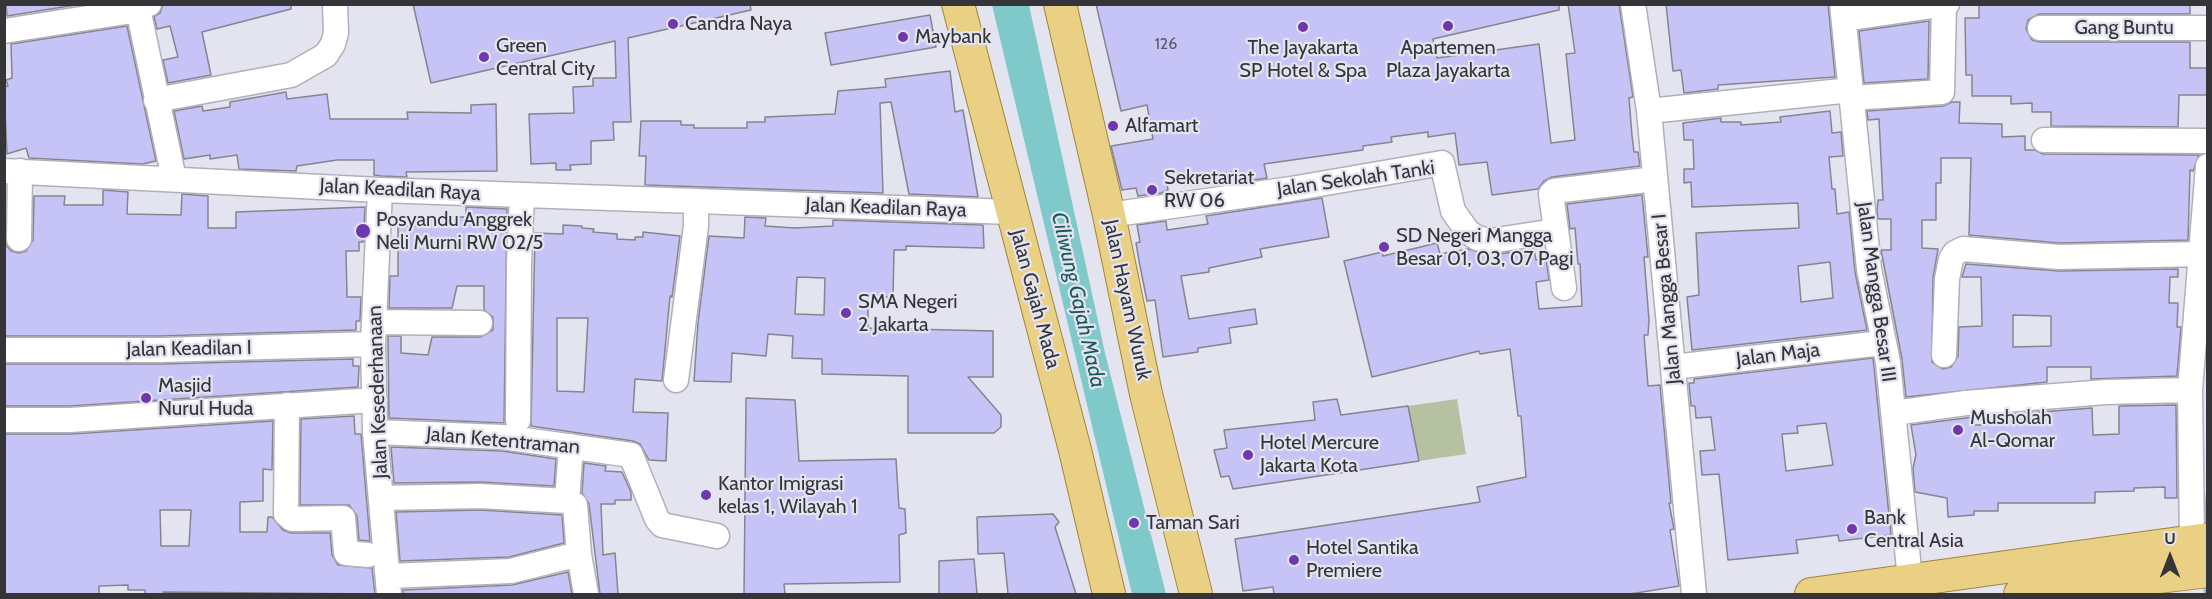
<!DOCTYPE html>
<html>
<head>
<meta charset="utf-8">
<style>
  body { margin:0 }
  #map { position:relative; width:2212px; height:599px; overflow:hidden; background:#e4e4f0; font-family:Cabin,sans-serif }
  canvas { display:block }
  .frame { position:absolute; inset:0; border:6px solid #343439; pointer-events:none }
  .north { position:absolute; left:2140px; top:527px; width:60px; height:60px; -webkit-text-stroke:4px #e4e4f0; paint-order:stroke; rotate:0deg; font-size:16px; font-weight:700; line-height:24px; text-align:center; color:#343439 }
  .north::after { content:''; display:block; margin:auto; width:21px; height:27px; background:#343439; clip-path:polygon(50% 0,100% 100%,50% 72%,0 100%) }
</style>
</head>
<body>
<div id="map">
<canvas width="2212" height="599"></canvas>
<div class="frame"></div>
<div class="north">U</div>
</div>
<script>
const ctx = document.querySelector('canvas').getContext('2d');
ctx.lineJoin = 'round';
function paint(path, color) { ctx.fillStyle = color; ctx.fill(path, 'evenodd'); }
const shape = rows => new Path2D(rows.map(r => 'M' + r).join(''));
function strokePath(path, color, width, dash) { ctx.strokeStyle = color; ctx.lineWidth = width; ctx.lineCap = dash ? 'butt' : 'round'; ctx.setLineDash(dash || []); ctx.stroke(path); }
function write(font, color, halo, rows, align = 'center') {
  ctx.font = font + ' Cabin,sans-serif'; ctx.lineWidth = 4.5; ctx.setLineDash([]); ctx.textBaseline = 'middle'; ctx.strokeStyle = halo; ctx.fillStyle = color; for (const [text, x, y, turn = 0] of rows) {
    ctx.save(); ctx.translate(x, y); ctx.rotate((+turn || 0) * Math.PI / 180); ctx.textAlign = isNaN(turn) ? turn : align; if (halo) ctx.strokeText(text, 0, 0); ctx.fillText(text, 0, 0); ctx.restore();
  }
}
const green = shape([
  [1457,399,1466,454,1419,461,1408,406]
]);
const water = shape([
  [992,5,1029,5,1105,353,1166,594,1132,594]
]);
const stream = shape([
  [2206,530,2208,495],
  [2206,581,2206,594]
]);
const building = shape([
  [6,4,82,4,7,16,6,4],
  [163,4,291,4,291,9,202,32,211,75,168,83,163,60,178,57,170,26,157,29,154,17,160,13,163,4],
  [413,4,750,4,751,10,628,38,631,122,613,122,614,140,591,141,591,164,570,165,571,170,556,170,556,163,531,164,529,114,574,113,573,87,593,86,593,78,616,78,615,41,431,83,413,4],
  [1096,4,1559,4,1559,10,1433,39,1437,58,1539,44,1551,143,1575,140,1566,54,1575,53,1568,4,1619,4,1633,97,1629,98,1632,136,1634,152,1638,152,1640,166,1552,177,1544,181,1538,189,1492,195,1487,162,1459,165,1455,133,1428,137,1428,132,1391,137,1392,142,1363,146,1363,150,1264,164,1267,178,1234,183,1232,172,1167,184,1168,190,1161,193,1138,196,1136,188,1122,190,1111,146,1153,139,1147,105,1121,111,1096,4],
  [1666,4,1828,4,1835,77,1718,85,1718,89,1684,93,1681,70,1673,71,1666,4],
  [1979,4,2190,4,2190,14,2039,14,2028,20,2026,29,2032,40,2040,42,2190,42,2190,68,2208,68,2208,95,2179,95,2178,127,2051,126,2051,112,2032,112,2032,103,2011,104,2011,96,1972,96,1972,75,1966,75,1965,18,1979,18,1979,4],
  [930,15,936,47,831,65,825,33,930,15],
  [1929,21,1928,79,1864,83,1859,31,1929,21],
  [127,26,156,161,142,164,29,158,26,148,7,154,4,87,8,86,6,80,12,78,11,44,127,26],
  [950,71,955,112,963,110,978,197,909,194,891,102,880,103,883,193,645,185,646,156,639,156,641,121,681,121,681,125,694,125,694,128,747,128,747,122,765,122,765,117,835,114,838,91,886,87,885,79,950,71],
  [286,92,287,99,327,94,330,119,408,119,407,112,471,113,471,105,496,104,497,171,406,172,407,177,381,176,374,175,374,160,337,160,297,166,296,171,239,169,237,155,210,159,210,155,184,159,174,111,202,106,203,111,230,107,230,102,286,92],
  [1952,102,1960,102,1959,123,2002,124,2002,137,2025,136,2025,150,2035,150,2043,154,2199,155,2193,171,2190,170,2188,240,2059,243,1969,235,1971,158,1941,158,1941,183,1936,183,1936,220,1922,220,1922,248,1938,249,1933,278,1932,362,1943,369,1951,367,1958,356,1959,327,1982,326,1981,277,1962,277,1966,264,2059,271,2178,269,2178,277,2170,277,2169,303,2178,303,2177,327,2181,327,2177,376,2091,379,2091,367,2047,367,2047,382,1906,397,1902,359,1881,250,1891,250,1891,219,1878,219,1877,211,1878,200,1883,200,1879,119,1868,120,1867,111,1943,106,1952,102],
  [2013,315,2051,316,2051,346,2013,347,2013,315],
  [1830,111,1832,133,1841,132,1843,156,1829,157,1832,189,1835,189,1837,214,1849,212,1855,272,1867,330,1692,350,1687,297,1699,295,1696,233,1799,228,1798,203,1692,207,1691,182,1684,183,1684,169,1694,169,1693,140,1684,140,1683,123,1721,118,1721,122,1741,122,1741,125,1781,122,1780,117,1830,111],
  [1830,262,1833,298,1801,302,1798,266,1830,262],
  [103,190,128,192,127,214,181,215,182,194,208,196,208,228,236,228,236,212,365,207,363,242,359,242,359,251,346,251,347,297,361,297,360,321,356,321,356,330,161,336,4,336,4,195,6,245,11,251,19,253,26,251,33,240,34,196,65,196,64,205,103,205,103,190],
  [1642,195,1648,257,1644,257,1649,320,1648,335,1644,335,1648,386,1660,385,1671,503,1669,503,1674,529,1670,530,1679,586,1630,594,1274,594,1273,587,1243,591,1235,539,1480,502,1477,487,1526,477,1521,416,1518,416,1510,349,1480,354,1479,351,1372,377,1344,261,1382,252,1383,256,1437,243,1440,254,1468,249,1492,255,1534,249,1536,260,1546,259,1549,280,1536,282,1539,309,1582,306,1580,264,1578,264,1575,228,1570,229,1567,204,1642,195],
  [1322,198,1329,237,1260,249,1262,257,1209,268,1209,272,1181,276,1189,319,1255,309,1257,324,1229,328,1231,343,1198,348,1198,352,1163,357,1155,300,1147,301,1140,266,1136,243,1140,242,1137,225,1166,221,1167,230,1208,224,1206,216,1322,198],
  [466,207,507,209,504,423,389,418,388,336,401,336,401,353,428,355,432,337,480,337,493,330,493,317,484,310,484,286,457,286,452,308,389,308,390,276,398,276,398,226,423,226,423,217,466,217,466,207],
  [745,217,766,218,765,226,795,228,833,226,833,220,983,225,984,248,906,246,906,250,894,250,893,297,868,297,868,328,993,331,993,377,968,377,1001,415,1001,427,994,433,908,433,908,376,822,374,822,359,792,358,793,336,768,334,766,356,732,353,731,382,694,381,698,323,709,236,744,238,745,217],
  [797,277,825,278,824,315,795,314,797,277],
  [563,225,582,226,582,228,594,229,593,232,617,234,617,239,635,240,635,237,643,237,643,232,680,236,672,297,670,296,662,381,635,379,633,412,668,413,666,461,649,460,640,444,633,441,531,426,535,233,563,234,563,225],
  [557,318,588,318,584,392,557,391,557,318],
  [1873,358,1891,535,1839,541,1838,535,1796,540,1798,553,1728,560,1719,474,1702,475,1700,451,1715,450,1711,417,1696,418,1695,406,1691,406,1689,383,1694,383,1694,379,1873,358],
  [1826,423,1833,465,1786,471,1782,434,1798,433,1797,426,1826,423],
  [353,359,353,366,359,366,358,387,70,406,4,406,4,364,161,364,353,359],
  [746,398,795,400,799,461,896,459,899,508,905,509,906,533,899,535,900,582,784,584,785,594,744,594,746,398],
  [1337,399,1341,415,1408,406,1419,461,1233,489,1229,476,1221,477,1214,450,1227,448,1224,430,1315,420,1313,402,1337,399],
  [2176,405,2177,498,2165,498,2165,487,2134,488,2134,491,2095,492,2095,503,1998,503,1998,511,1974,511,1974,515,1948,517,1947,498,1915,492,1913,468,1916,455,1911,425,1973,417,1973,425,2001,425,2001,415,2092,408,2093,435,2119,434,2119,406,2176,405],
  [354,416,355,434,361,434,370,541,359,540,357,516,349,505,300,505,301,419,354,416],
  [273,421,272,470,263,469,263,501,240,502,240,532,267,532,268,517,272,517,283,530,291,533,330,533,332,555,338,565,372,568,375,594,163,592,163,594,145,594,145,590,128,590,128,585,99,586,99,594,4,594,4,434,71,434,273,421],
  [160,510,191,510,189,546,161,546,160,510],
  [391,447,502,451,556,459,554,486,481,482,394,483,391,447],
  [584,463,606,466,605,471,622,472,631,492,631,500,615,500,615,504,601,504,603,555,615,553,618,594,600,594,589,504,582,493,584,463],
  [480,510,562,515,564,543,509,557,400,561,396,512,480,510],
  [1053,514,1059,522,1055,527,1076,594,1008,594,1004,553,978,554,977,517,1053,514],
  [974,559,977,594,939,594,939,561,974,559],
  [568,572,572,594,403,594,403,590,512,585,568,572]
]);
const minor = shape([
  [137,4,174,179],
  [1633,4,1649,111,1694,594],
  [1842,4,1869,269,1888,362,1910,579],
  [1844,19,1947,4],
  [2040,28,2208,28],
  [4,31,126,12,149,4],
  [1852,98,1942,92,1944,6],
  [156,100,291,75,326,55,333,44,336,33,335,4],
  [1649,111,1851,90],
  [2044,140,2208,141],
  [4,171,380,190,1012,212],
  [380,190,373,344,375,432,389,594],
  [1109,215,1291,189,1442,163,1453,211,1468,232,1477,238,1490,241,1555,231],
  [19,239,20,171],
  [1564,288,1551,194,1554,191,1655,179],
  [374,322,480,323],
  [4,350,161,350,373,344],
  [1944,355,1947,279,1951,259,1955,253,1963,249,2059,257,2201,254],
  [1673,367,1882,343],
  [676,380,696,226,696,203],
  [287,405,286,514,292,519,343,518,346,553,368,555],
  [1894,413,1966,403,2106,392,2190,390],
  [4,420,70,420,375,400],
  [518,420,519,263,522,196],
  [375,432,503,437,631,455,657,519,662,525,717,536],
  [571,446,567,501,575,505,579,554,586,594],
  [381,498,480,496,567,501],
  [2192,541,2190,390,2208,166],
  [388,576,511,571,579,554]
]);
const major = shape([
  [958,4,1075,450,1109,594],
  [1060,4,1109,215,1146,394,1196,594],
  [1811,594,2208,539],
  [2020,594,2208,571]
]);
const markers = [
  [673,24,6,"#6e37ad"],
  [1448,26,6,"#6e37ad"],
  [1303,27,6,"#6e37ad"],
  [903,37,6,"#6e37ad"],
  [484,57,6,"#6e37ad"],
  [1113,126,6,"#6e37ad"],
  [1152,190,6,"#6e37ad"],
  [363,231,8,"#6e37ad"],
  [1384,247,6,"#6e37ad"],
  [846,313,6,"#6e37ad"],
  [146,398,6,"#6e37ad"],
  [1958,430,6,"#6e37ad"],
  [1248,455,6,"#6e37ad"],
  [706,495,6,"#6e37ad"],
  [1134,523,6,"#6e37ad"],
  [1852,529,6,"#6e37ad"],
  [1294,560,6,"#6e37ad"]
];
const numberNames = [
  ["126",1166,44]
];
const poiNames = [
  ["Candra Naya",685,24],
  ["Maybank",915,37],
  ["Green",496,46],
  ["Central City",496,69],
  ["The Jayakarta",1303,48,"center"],
  ["SP Hotel & Spa",1303,71,"center"],
  ["Apartemen",1448,48,"center"],
  ["Plaza Jayakarta",1448,71,"center"],
  ["Alfamart",1125,126],
  ["Sekretariat",1164,178],
  ["RW 06",1164,201],
  ["Posyandu Anggrek",376,220],
  ["Neli Murni RW 02/5",376,243],
  ["SD Negeri Mangga",1396,236],
  ["Besar 01, 03, 07 Pagi",1396,259],
  ["SMA Negeri",858,302],
  ["2 Jakarta",858,325],
  ["Masjid",158,386],
  ["Nurul Huda",158,409],
  ["Musholah",1970,418],
  ["Al-Qomar",1970,441],
  ["Hotel Mercure",1260,443],
  ["Jakarta Kota",1260,466],
  ["Kantor Imigrasi",718,484],
  ["kelas 1, Wilayah 1",718,507],
  ["Bank",1864,518],
  ["Central Asia",1864,541],
  ["Taman Sari",1146,523],
  ["Hotel Santika",1306,548],
  ["Premiere",1306,571]
];
const streetNames = [
  ["Gang Buntu",2124,28],
  ["Jalan Sekolah Tanki",1356,179,-8],
  ["Jalan Keadilan Raya",400,190,3],
  ["Jalan Keadilan Raya",886,208,2],
  ["Jalan Mangga Besar III",1876,292,82],
  ["Jalan Gajah Mada",1035,299,75],
  ["Jalan Mangga Besar I",1667,299,-95],
  ["Jalan Hayam Wuruk",1127,300,78],
  ["Jalan Keadilan I",189,349,-1],
  ["Jalan Maja",1778,355,-7],
  ["Jalan Kesederhanaan",378,392,-92],
  ["Jalan Ketentraman",503,441,5]
];
const waterNames = [
  ["Ciliwung Gajah Mada",1078,300,77]
];
paint(green, '#b5c1a1');
paint(water, '#7fc9cb');
strokePath(stream, '#7fc9cb', 5);
paint(building, '#c6c3f7');
strokePath(building, '#85848f', 1.5);
strokePath(minor, '#b0b0bb', 27);
strokePath(major, '#a18535', 34);
strokePath(minor, '#fff', 24);
strokePath(major, '#e9d085', 32);
for (const [x, y, r, color] of markers) { const dot = new Path2D(); dot.arc(x, y, r, 0, 2 * Math.PI); ctx.fillStyle = color; ctx.fill(dot); strokePath(dot, '#e4e4f0', 2); }
write('16px', '#585868', null, numberNames);
write('20px', '#343439', '#e4e4f0', poiNames, 'left');
write('20px', '#343439', '#e4e4f0', streetNames);
write('italic 21px', '#1b5a5c', '#e4e4f0', waterNames);
</script>
</body>
</html>
